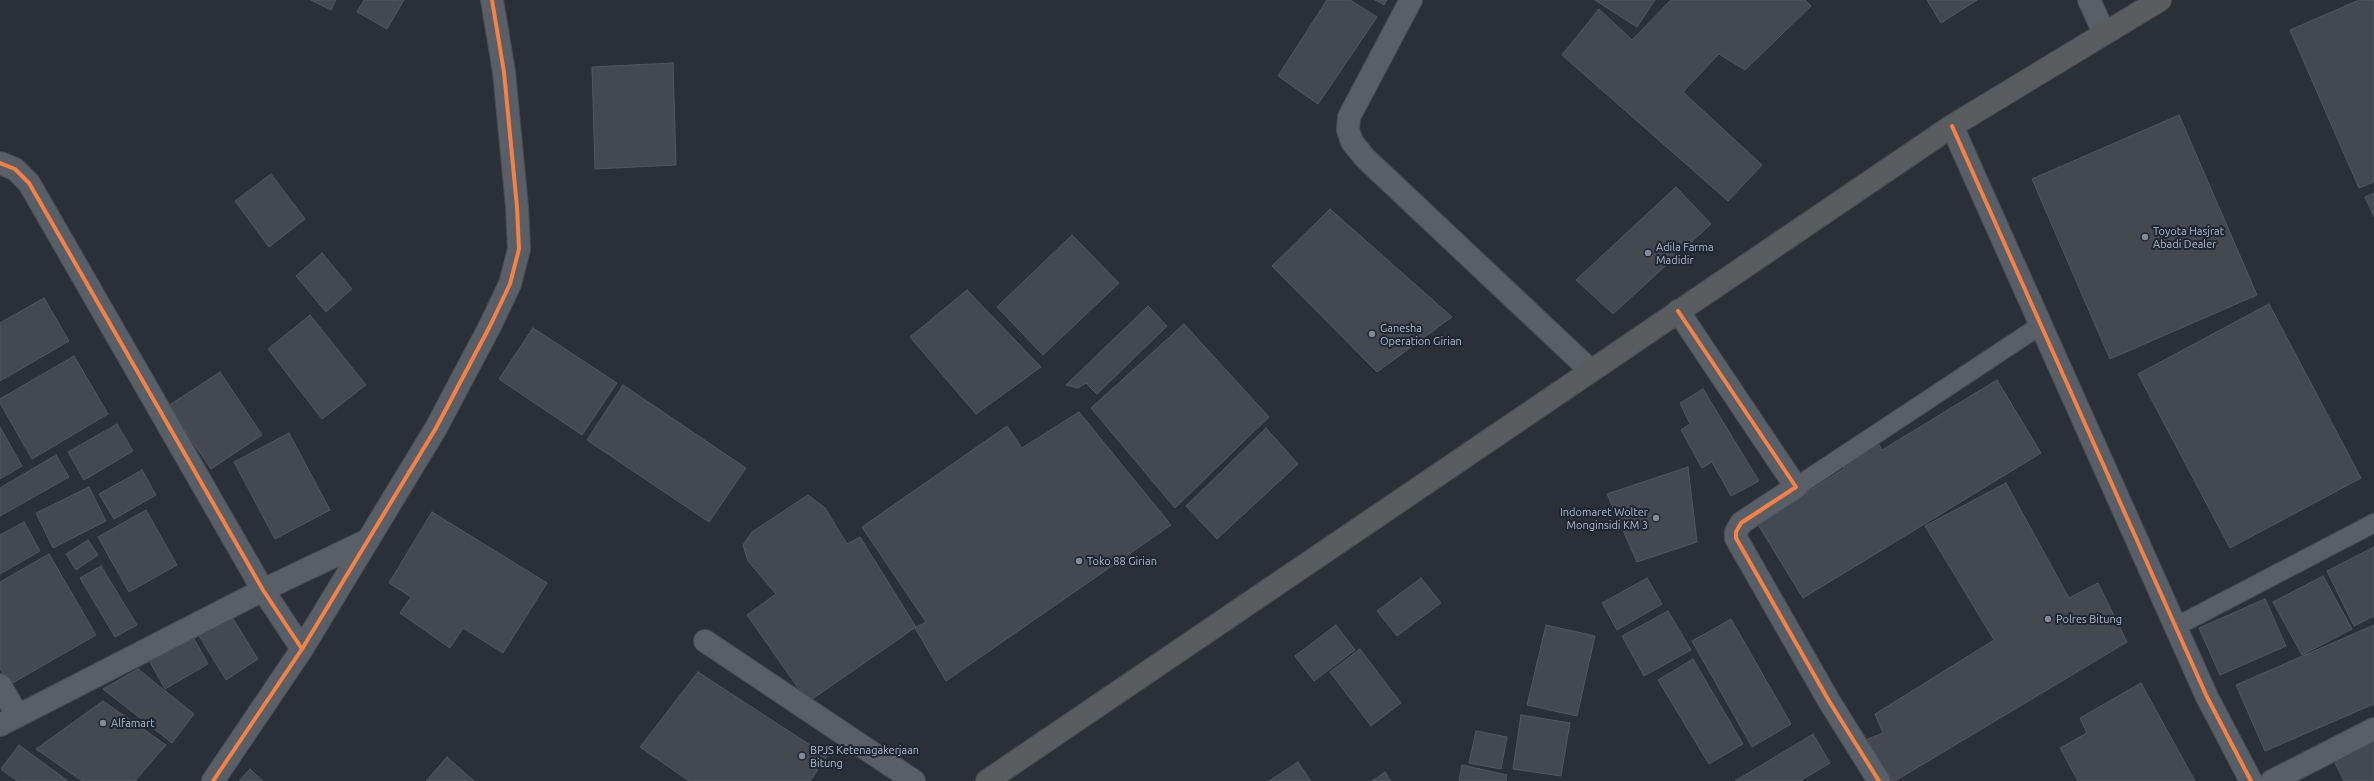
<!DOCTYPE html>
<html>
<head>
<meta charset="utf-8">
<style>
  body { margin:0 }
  canvas { display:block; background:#2a3038 }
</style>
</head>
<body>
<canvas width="2374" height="781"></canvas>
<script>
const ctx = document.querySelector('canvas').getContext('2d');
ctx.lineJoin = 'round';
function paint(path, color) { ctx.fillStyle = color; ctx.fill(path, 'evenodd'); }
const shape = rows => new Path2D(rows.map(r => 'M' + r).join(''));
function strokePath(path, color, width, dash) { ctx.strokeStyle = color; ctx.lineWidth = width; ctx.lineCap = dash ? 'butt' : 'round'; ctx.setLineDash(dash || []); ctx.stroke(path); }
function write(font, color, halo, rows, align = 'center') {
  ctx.font = font + ' Ubuntu,sans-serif'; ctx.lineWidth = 4; ctx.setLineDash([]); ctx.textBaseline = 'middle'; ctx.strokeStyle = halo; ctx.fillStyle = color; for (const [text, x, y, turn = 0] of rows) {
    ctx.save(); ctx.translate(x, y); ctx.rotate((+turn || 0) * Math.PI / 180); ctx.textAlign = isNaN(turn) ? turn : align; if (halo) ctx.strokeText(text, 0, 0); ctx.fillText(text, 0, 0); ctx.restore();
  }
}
const building = shape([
  [311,0,336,0,331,10,311,0],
  [364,0,404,0,387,29,357,12,364,0],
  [1327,0,1350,0,1377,17,1318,104,1278,76,1327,0],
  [1375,0,1387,0,1384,5,1375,0],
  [1595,0,1655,0,1637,27,1595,0],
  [1671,0,1805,0,1811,6,1745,70,1719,54,1683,92,1762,165,1728,201,1562,55,1599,9,1632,40,1671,0],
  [1927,0,1977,0,1941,23,1927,0],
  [2359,0,2374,0,2374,182,2359,188,2290,30,2359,0],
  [673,63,676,165,595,169,592,67,673,63],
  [2179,115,2257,295,2110,359,2032,179,2179,115],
  [271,174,305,219,269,247,235,201,271,174],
  [1676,187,1711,224,1613,314,1576,280,1676,187],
  [2374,193,2374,217,2365,197,2374,193],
  [1330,209,1452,317,1377,372,1272,266,1330,209],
  [1072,235,1119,283,1043,355,997,307,1072,235],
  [322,253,352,289,326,312,296,276,322,253],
  [967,290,1041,367,976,414,910,337,967,290],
  [44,298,69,341,0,381,0,323,44,298],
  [2269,304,2361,478,2230,548,2138,374,2269,304],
  [1148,306,1167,326,1097,394,1086,383,1078,388,1066,385,1148,306],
  [310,315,366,385,322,419,268,349,310,315],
  [1184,324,1269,417,1175,508,1091,408,1184,324],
  [533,328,617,383,582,435,499,379,533,328],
  [74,356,108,414,32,459,0,403,0,399,74,356],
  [220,372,262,435,211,469,168,406,220,372],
  [1997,380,2041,453,1803,598,1757,523,1844,469,1840,462,1876,440,1882,450,1997,380],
  [623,385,746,468,709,522,587,440,623,385],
  [1703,389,1759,481,1731,496,1712,462,1702,468,1681,430,1690,424,1680,403,1703,389],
  [1079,412,1171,525,946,681,915,628,926,622,862,527,1007,426,1022,448,1079,412],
  [117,424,133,451,84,480,68,452,117,424],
  [0,427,22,466,0,479,0,427],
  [1266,428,1298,464,1217,539,1186,506,1266,428],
  [289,433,330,510,275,539,234,462,289,433],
  [56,455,69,477,0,516,0,488,56,455],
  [1688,467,1697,542,1637,562,1607,494,1688,467],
  [142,470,156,495,114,519,99,494,142,470],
  [2006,483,2069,598,2098,583,2127,642,1895,781,1886,781,1863,741,1883,733,1875,714,1994,640,1925,526,2006,483],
  [89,487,106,521,53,548,36,513,89,487],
  [808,495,825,508,847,544,860,537,916,627,808,702,747,615,776,594,748,561,743,545,752,532,808,495],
  [146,510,177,565,129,592,98,537,146,510],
  [432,512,547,583,503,653,463,628,450,648,400,613,411,597,389,583,432,512],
  [24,522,40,551,0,574,0,535,24,522],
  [88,540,98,555,76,570,66,554,88,540],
  [2374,547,2374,616,2354,626,2327,571,2374,547],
  [49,554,96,635,9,685,0,668,0,582,49,554],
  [101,566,137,625,115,637,80,578,101,566],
  [2323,576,2352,629,2302,655,2273,602,2323,576],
  [1421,578,1441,603,1397,636,1377,611,1421,578],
  [1647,578,1662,604,1617,630,1602,603,1647,578],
  [2265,599,2286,646,2220,675,2199,628,2265,599],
  [1668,611,1691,650,1644,676,1622,636,1668,611],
  [230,614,258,659,226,680,198,634,230,614],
  [1731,619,1791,724,1752,747,1692,641,1731,619],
  [1336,625,1355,650,1314,681,1295,656,1336,625],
  [1546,625,1595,636,1577,716,1527,705,1546,625],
  [2374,625,2374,704,2265,751,2236,685,2374,625],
  [193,637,208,664,165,689,150,662,193,637],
  [1360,649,1401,703,1371,726,1330,672,1360,649],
  [1693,659,1743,744,1709,764,1658,680,1693,659],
  [138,669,194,714,172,743,103,689,138,669],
  [698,672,827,756,810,781,689,781,640,747,698,672],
  [2141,683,2195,781,2078,781,2060,748,2087,733,2080,718,2141,683],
  [103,701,166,745,135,781,82,781,36,749,103,701],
  [1521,715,1570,723,1561,776,1513,769,1521,715],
  [1476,731,1507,737,1501,769,1469,763,1476,731],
  [1813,734,1830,763,1800,781,1735,781,1813,734],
  [2374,736,2374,781,2344,781,2332,757,2374,736],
  [19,745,68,781,17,781,1,769,19,745],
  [447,757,474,781,426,781,447,757],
  [1298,762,1311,781,1269,781,1298,762],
  [1462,765,1507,775,1506,781,1459,781,1462,765],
  [250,769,263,781,239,781,250,769],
  [1385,772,1391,781,1372,781,1385,772]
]);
const lane = shape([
  [1796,487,2041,325],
  [2177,626,2374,523]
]);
const street = shape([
  [1411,0,1349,117,1348,130,1352,142,1365,158,1590,370],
  [2089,0,2104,33],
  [1952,126,2207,697,2251,781],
  [0,163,15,169,29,183,263,590,302,649],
  [1678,311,1796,487,1741,523,1736,532,1736,538,1829,701,1879,781],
  [705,641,914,781],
  [0,685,18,716],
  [0,725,263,590,368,540],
  [213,781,302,649,436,428,490,326,510,284,519,249,517,207,504,72,492,0],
  [2272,781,2374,729]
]);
const highway = shape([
  [987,781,1952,126,2160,0]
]);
const cycleway = shape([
  [1952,126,2207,697,2251,781],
  [0,163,15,169,29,183,263,590,302,649],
  [1678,311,1796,487,1741,523,1736,532,1736,538,1829,701,1879,781],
  [213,781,302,649,436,428,490,326,510,284,519,249,517,207,504,72,492,0]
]);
const markers = [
  [2145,237,4,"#848b96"],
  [1648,253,4,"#848b96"],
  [1372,334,4,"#848b96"],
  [1656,518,4,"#848b96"],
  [1079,561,4,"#848b96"],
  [2048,619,4,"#848b96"],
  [103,723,4,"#848b96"],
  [802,756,4,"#848b96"]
];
const poiNames = [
  ["Toyota Hasjrat",2153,231],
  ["Abadi Dealer",2153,244],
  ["Adila Farma",1656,247],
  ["Madidir",1656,260],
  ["Ganesha",1380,328],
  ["Operation Girian",1380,341],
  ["Indomaret Wolter",1648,512,"right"],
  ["Monginsidi KM 3",1648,525,"right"],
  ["Toko 88 Girian",1087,561],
  ["Polres Bitung",2056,619],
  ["Alfamart",111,723],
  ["BPJS Ketenagakerjaan",810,750],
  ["Bitung",810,763]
];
paint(building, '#444950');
strokePath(building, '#52575f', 1);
strokePath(lane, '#484c53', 20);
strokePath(street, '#484c53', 24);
strokePath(highway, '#474c53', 24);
strokePath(lane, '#5a5e66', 18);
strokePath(street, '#5a5e66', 22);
strokePath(highway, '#5a5d60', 22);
strokePath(cycleway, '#f48246', 4);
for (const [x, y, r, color] of markers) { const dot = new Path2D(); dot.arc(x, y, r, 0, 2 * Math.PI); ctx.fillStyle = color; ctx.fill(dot); strokePath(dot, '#1d2633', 1.5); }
write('11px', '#b4bcc9', '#1d2633', poiNames, 'left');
</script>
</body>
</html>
